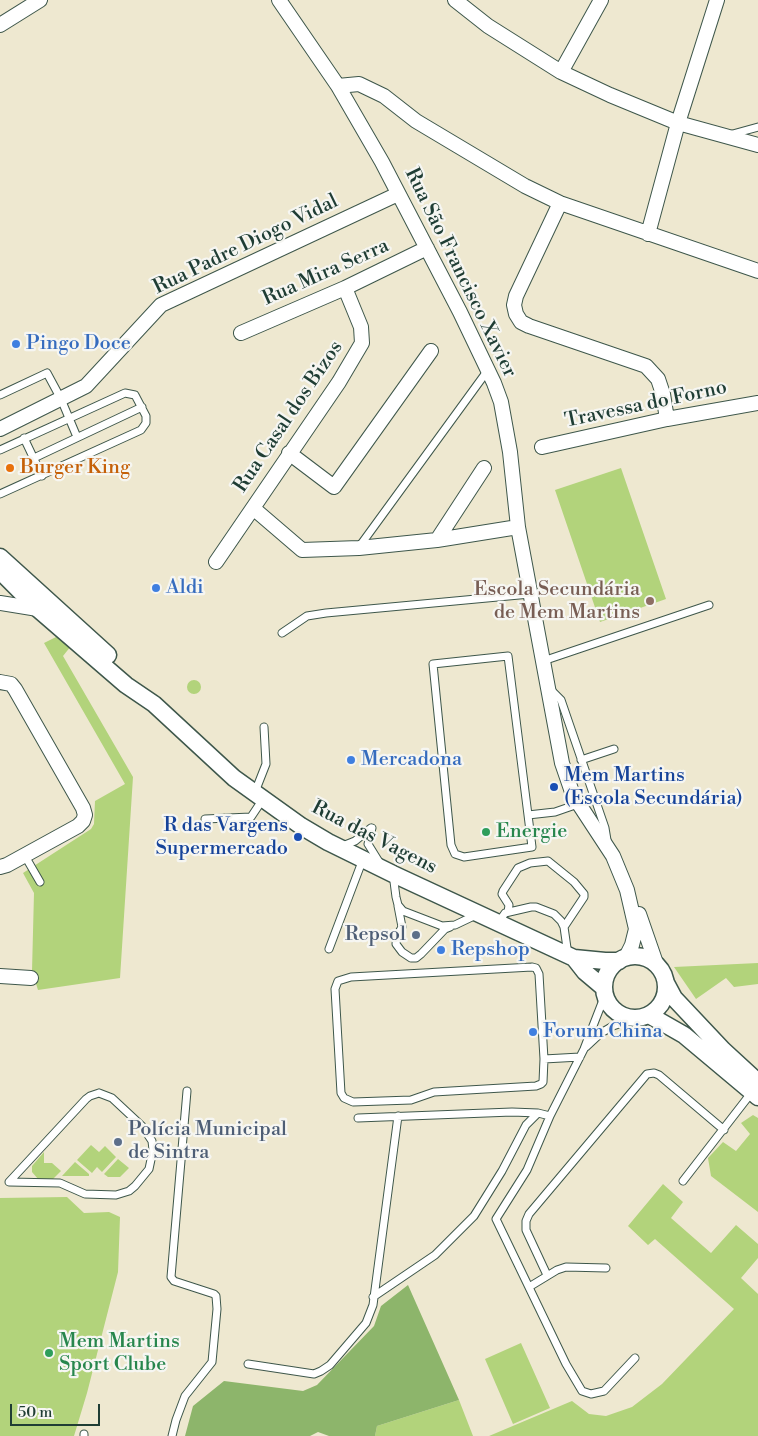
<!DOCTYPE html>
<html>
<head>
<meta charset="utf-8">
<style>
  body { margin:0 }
  #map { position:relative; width:758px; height:1436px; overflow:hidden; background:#eee8d0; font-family:"Libre Bodoni",serif }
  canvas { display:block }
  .scale { position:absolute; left:10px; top:1404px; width:90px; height:22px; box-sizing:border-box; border:2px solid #1f3d34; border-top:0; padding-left:6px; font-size:15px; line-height:18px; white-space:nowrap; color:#1f3d34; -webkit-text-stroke:4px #f6f6f2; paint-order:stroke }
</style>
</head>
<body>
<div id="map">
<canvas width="758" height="1436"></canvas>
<div class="scale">50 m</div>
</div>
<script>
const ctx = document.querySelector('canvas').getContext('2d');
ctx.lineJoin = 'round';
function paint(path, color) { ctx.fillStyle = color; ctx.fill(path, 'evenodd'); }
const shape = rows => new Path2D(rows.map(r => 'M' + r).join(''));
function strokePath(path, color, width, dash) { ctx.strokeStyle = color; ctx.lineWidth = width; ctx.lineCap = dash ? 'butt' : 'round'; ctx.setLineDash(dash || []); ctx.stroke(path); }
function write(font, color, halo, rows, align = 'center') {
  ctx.font = font + ' "Libre Bodoni",serif'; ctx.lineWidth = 4.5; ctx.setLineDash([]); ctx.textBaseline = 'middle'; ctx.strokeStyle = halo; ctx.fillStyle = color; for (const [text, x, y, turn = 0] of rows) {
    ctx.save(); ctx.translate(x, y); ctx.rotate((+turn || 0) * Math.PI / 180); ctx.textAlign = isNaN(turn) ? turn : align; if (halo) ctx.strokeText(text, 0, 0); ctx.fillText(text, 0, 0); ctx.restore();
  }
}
const green = shape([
  [621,468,666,599,600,622,555,490],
  [56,637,71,646,63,656,133,777,120,978,38,990,32,971,34,893,23,873,91,829,94,824,95,801,125,784,44,643],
  '187 687a7 7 0 1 1 14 0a7 7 0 1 1-14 0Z',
  [758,963,758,984,734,987,726,978,696,999,674,967],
  [753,1115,758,1118,758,1212,711,1176,708,1158,723,1142,736,1151,750,1134,741,1123],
  [91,1145,99,1152,105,1146,116,1157,102,1172,97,1167,92,1173,77,1160],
  [44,1152,44,1163,52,1163,61,1171,53,1179,38,1179,32,1172,32,1166],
  [118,1159,129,1168,120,1177,108,1177,104,1174],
  [75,1162,89,1174,89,1176,62,1176],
  [663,1184,683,1202,671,1218,711,1253,736,1225,758,1244,758,1258,741,1278,758,1294,758,1436,489,1436,572,1401,589,1414,606,1416,632,1407,662,1384,734,1309,655,1239,648,1245,628,1226],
  [67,1197,84,1213,109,1212,120,1217,118,1272,87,1393,74,1436,0,1436,0,1198],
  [521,1343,550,1408,513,1424,485,1359],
  [459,1400,473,1436,375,1436,377,1426]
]);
const forest = shape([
  [408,1285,459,1400,377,1426,375,1436,329,1436,318,1432,310,1436,185,1436,193,1406,224,1381,303,1391,317,1385,374,1326,381,1306]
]);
const service = shape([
  [729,135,758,127],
  [0,395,47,373,61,399,77,437],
  [24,438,42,476],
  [0,450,125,393,135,395,146,416,146,423,141,430,0,494],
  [34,458,142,407],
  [359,547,488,370],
  [282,633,307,616,326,613,530,594],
  [543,661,709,605],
  [551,690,561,700,605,828,607,840],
  [581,760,614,749],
  [255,792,266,764,264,727],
  [528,815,532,847,464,857,455,854,451,845,433,664,508,656,528,815,555,812,578,804],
  [205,819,251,817,263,799],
  [372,828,368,844,381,865],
  [340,847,355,841,371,828],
  [25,856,40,882],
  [393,874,396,897,398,905,403,911,442,926,455,925,476,915],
  [398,906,402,927,397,936,396,944,402,952,411,958,416,958,421,954,445,929,450,927],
  [508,912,509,905,502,894,503,891,518,868,530,863,548,861,574,882,584,894,584,897,564,927],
  [498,923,505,913,531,907,536,907,554,914,561,921,564,927,568,955],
  [329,949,363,859],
  [532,967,536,968,539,974,544,1059,543,1082,541,1084,536,1086,434,1092,411,1100,353,1102,344,1098,341,1093,335,989,338,981,351,977,532,967],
  [605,995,584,1049,550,1116,527,1170,496,1219,566,1364,582,1391,591,1394,604,1391,635,1358],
  [586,1047,601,1033,613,1026,637,1018],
  [544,1059,580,1057],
  [99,1093,112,1098,142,1126,152,1141,153,1150,149,1169,135,1186,129,1191,116,1195,85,1194,60,1183,9,1182,86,1099,90,1096,99,1093],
  [358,1118,512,1112,538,1113],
  [683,1181,752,1092],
  [547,1275,526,1230,526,1221,529,1214,647,1074,654,1073,659,1075,724,1130],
  [529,1287,557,1270,566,1267,606,1268],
  [373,1297,435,1255,474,1216,502,1171,526,1125,538,1113,550,1116],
  [248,1364,314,1374,321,1371,330,1365,366,1323,373,1305,398,1116],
  [84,1436,84,1434],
  [172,1436,176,1420,185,1396,212,1362,217,1309,216,1296,214,1294,174,1281,171,1277,187,1091]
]);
const minor = shape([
  [279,0,338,86,382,162,460,312,494,383,501,402,510,452,518,527,562,763,573,795,613,856,627,890,636,929,632,945,626,957],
  [455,0,488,26,561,72,610,95,678,123,758,145],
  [0,25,40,0],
  [561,72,601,0],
  [338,86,359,84,384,96,416,121,525,186,560,203,758,271],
  [560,203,516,296,514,305,516,314,521,322,529,326,646,366,658,379,663,394,667,419],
  [648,234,678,123,717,0],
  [241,333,345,288,427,248],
  [0,429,86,386,161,305,398,194],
  [542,447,667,419,758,403],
  [289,453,334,487,431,351],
  [253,508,302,550,359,548,437,540,518,527],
  [437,540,484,468],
  [216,562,339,382,362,343,361,327,345,288],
  [0,603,38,609],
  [0,682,11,684,15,689,83,808,85,815,83,821,78,826,7,865,0,867],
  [639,914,656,963],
  [0,976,31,978]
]);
const tertiary = shape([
  [0,557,108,655],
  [0,571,38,609,126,685,154,704,234,778,301,826,328,842,393,874,574,958,605,961,619,961],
  '604 987a31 31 0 1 1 62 0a31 31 0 1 1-62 0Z',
  [574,958,585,972,604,988],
  [666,983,674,998,723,1050,758,1082],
  [649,1015,684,1035,758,1097]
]);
const markers = [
  [16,344,5,"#3f7fe0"],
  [10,468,5,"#e8710a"],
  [156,588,5,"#3f7fe0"],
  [650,601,5,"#8d6e63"],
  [351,760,5,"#3f7fe0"],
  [554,787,5,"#1a4fb4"],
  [486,832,5,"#2e9e5b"],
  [298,837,5,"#1a4fb4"],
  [416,935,5,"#5c6f8a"],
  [441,950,5,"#3f7fe0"],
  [533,1032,5,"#3f7fe0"],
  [118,1142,5,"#5c6f8a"],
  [49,1353,5,"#2e9e5b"]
];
const streetNames = [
  ["Rua Padre Diogo Vidal",246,245,-26],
  ["Rua Mira Serra",326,273,-24],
  ["Rua São Francisco Xavier",460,273,64],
  ["Travessa do Forno",646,405,-12],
  ["Rua Casal dos Bizos",289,417,-56],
  ["Rua das Vagens",374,838,27]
];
const shopNames = [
  ["Pingo Doce",26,344],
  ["Aldi",166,588],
  ["Mercadona",361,760],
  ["Repshop",451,950],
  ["Forum China",543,1032]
];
const foodNames = [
  ["Burger King",20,468]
];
const educationNames = [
  ["Escola Secundária",640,590],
  ["de Mem Martins",640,613]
];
const transitNames = [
  ["Mem Martins",564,776],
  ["(Escola Secundária)",564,799],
  ["R das Vargens",288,826,"right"],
  ["Supermercado",288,849,"right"]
];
const leisureNames = [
  ["Energie",496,832],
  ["Mem Martins",59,1342],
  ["Sport Clube",59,1365]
];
const serviceNames = [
  ["Repsol",406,935],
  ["Polícia Municipal",128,1130,"left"],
  ["de Sintra",128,1153,"left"]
];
paint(green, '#b2d37b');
paint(forest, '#8db56b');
strokePath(service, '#3e574b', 9);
strokePath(minor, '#3e574b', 16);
strokePath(tertiary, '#3e574b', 19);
strokePath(service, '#fff', 7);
strokePath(minor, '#fff', 14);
strokePath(tertiary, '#fff', 16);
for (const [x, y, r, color] of markers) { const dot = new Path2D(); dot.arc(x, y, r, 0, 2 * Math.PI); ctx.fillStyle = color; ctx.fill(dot); strokePath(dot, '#f6f6f2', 2); }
write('20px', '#1f3d34', '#f6f6f2', streetNames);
write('20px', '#366cbe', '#f6f6f2', shopNames, 'left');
write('20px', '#c56008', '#f6f6f2', foodNames, 'left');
write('20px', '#785e54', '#f6f6f2', educationNames, 'right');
write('20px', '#164399', '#f6f6f2', transitNames, 'left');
write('20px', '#27864d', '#f6f6f2', leisureNames, 'left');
write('20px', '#4e5e75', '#f6f6f2', serviceNames, 'right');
</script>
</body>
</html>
